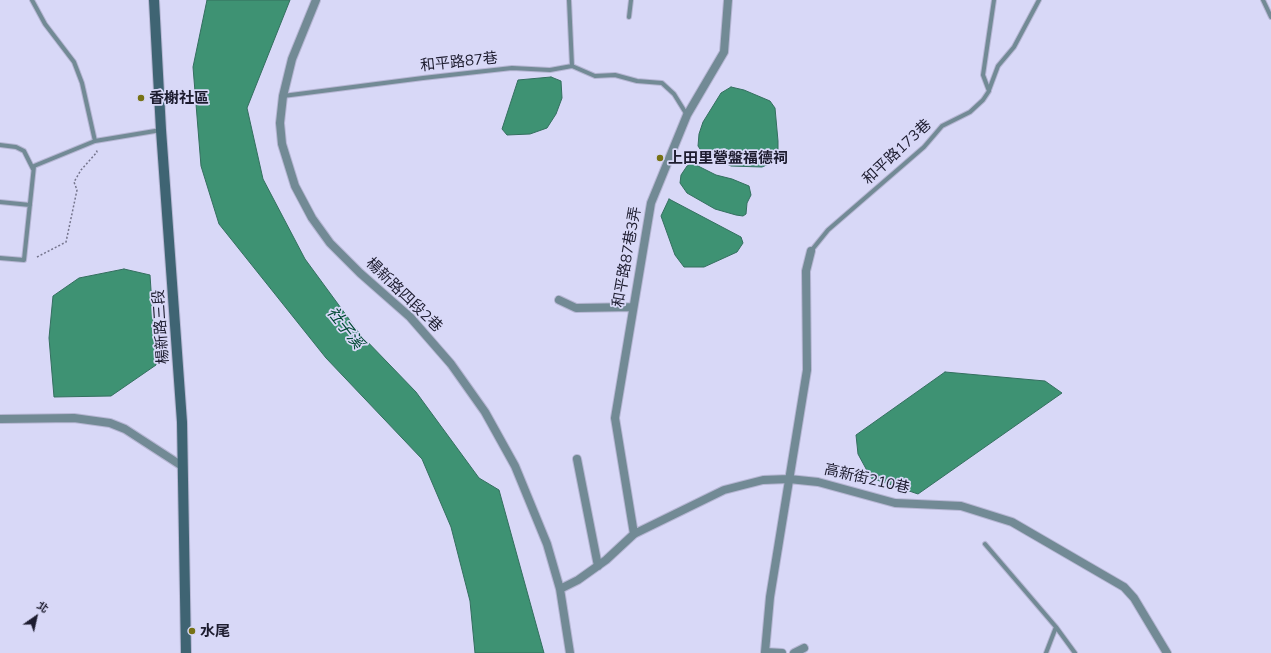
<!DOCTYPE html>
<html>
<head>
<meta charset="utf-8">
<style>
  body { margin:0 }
  #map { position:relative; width:1271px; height:653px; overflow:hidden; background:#d8d8f7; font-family:Mulish,"Noto Sans TC",sans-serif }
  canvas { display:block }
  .north { position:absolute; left:16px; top:597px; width:40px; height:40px; -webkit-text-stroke:3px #d8d8f7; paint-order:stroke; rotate:34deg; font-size:11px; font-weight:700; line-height:16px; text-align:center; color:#1d1c2f }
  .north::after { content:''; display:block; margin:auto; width:14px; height:18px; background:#1d1c2f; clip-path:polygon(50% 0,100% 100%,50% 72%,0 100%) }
</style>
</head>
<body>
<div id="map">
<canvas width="1271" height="653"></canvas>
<div class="north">北</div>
</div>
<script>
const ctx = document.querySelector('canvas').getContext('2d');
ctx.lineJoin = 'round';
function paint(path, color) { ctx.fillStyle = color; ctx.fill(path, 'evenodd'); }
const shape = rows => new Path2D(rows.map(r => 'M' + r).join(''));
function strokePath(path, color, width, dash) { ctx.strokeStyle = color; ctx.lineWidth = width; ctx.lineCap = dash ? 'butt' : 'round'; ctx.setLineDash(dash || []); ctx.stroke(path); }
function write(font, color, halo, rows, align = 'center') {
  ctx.font = font + ' Mulish,"Noto Sans TC",sans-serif'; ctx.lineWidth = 3.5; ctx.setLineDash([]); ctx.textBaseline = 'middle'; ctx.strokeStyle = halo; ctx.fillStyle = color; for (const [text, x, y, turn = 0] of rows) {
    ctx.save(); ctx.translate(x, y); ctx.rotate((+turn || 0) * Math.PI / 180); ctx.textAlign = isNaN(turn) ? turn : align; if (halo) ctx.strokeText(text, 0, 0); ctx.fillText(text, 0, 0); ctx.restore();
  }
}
const water = shape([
  [207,0,290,0,247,108,263,179,305,259,360,334,416,392,479,478,499,490,544,653,475,653,470,601,451,527,422,459,326,358,219,224,201,166,193,67,207,0],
  [551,77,561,81,562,98,556,114,547,128,530,134,507,135,502,129,518,80,551,77],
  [731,87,744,90,770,101,775,108,778,141,778,153,776,161,762,167,731,166,702,152,698,146,699,134,703,122,721,93,731,87],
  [692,163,716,175,732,179,749,186,751,195,747,203,746,214,743,216,736,215,715,209,687,193,680,183,681,175,687,166,692,163],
  [669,199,741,237,743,243,737,252,704,267,684,267,675,255,661,216,669,199],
  [124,269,150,275,156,365,111,396,54,397,49,338,53,296,79,278,124,269],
  [945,372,1045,381,1062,393,918,494,871,478,858,454,856,435,945,372]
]);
const path = shape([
  [37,257,66,242,77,190,74,182,81,170,97,152,96,149]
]);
const service = shape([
  [32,0,45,24,74,62,82,83,95,141],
  [1263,0,1271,17],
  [629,17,631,0],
  [572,66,595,76,615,75,637,81,662,83,674,94,687,115],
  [989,90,998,66,1014,47,1039,0],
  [283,96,423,78,512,68,550,70,572,66,569,0],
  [0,145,16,147,24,151,33,169],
  [0,202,30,205],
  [811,251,828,230,924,147,942,126,970,112,983,100,989,91,983,75,994,0],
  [0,258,24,260,34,166,95,141,161,130],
  [985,544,1056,627,1075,653],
  [1046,653,1056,627]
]);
const minor = shape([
  [316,0,292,59,283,96,280,123,282,144,295,186,312,218,330,243,360,273,410,317,451,364,485,412,515,466,547,544,560,589,570,653],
  [559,300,576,308,633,307],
  [0,419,74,418,110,423,125,429,182,466],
  [577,459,598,566],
  [634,534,615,418,651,203,687,115,724,52,728,0],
  [560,589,578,580,606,560,634,534,724,490,763,480,789,479,818,482,895,503,961,506,1012,522,1124,587,1134,598,1167,653],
  [782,653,765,652,770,597,807,370,806,271,811,251],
  [794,653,804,648]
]);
const secondary = shape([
  [154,0,161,130,182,422,186,653]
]);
const markers = [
  [141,98,4,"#777215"],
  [660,158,4,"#777215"],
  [192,631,4,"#777215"]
];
const streetNames = [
  ["和平路87巷",459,62,-6],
  ["和平路173巷",897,152,-43],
  ["和平路87巷3弄",627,257,-80],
  ["楊新路四段2巷",404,295,44],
  ["楊新路三段",161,327,-94],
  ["高新街210巷",867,479,13]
];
const poiNames = [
  ["香榭社區",149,98],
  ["上田里營盤福德祠",668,158],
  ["水尾",200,631]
];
const waterNames = [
  ["社子溪",345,328,52]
];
paint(water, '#3e9273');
strokePath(water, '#346f5f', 1);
strokePath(service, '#b6b6d3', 6);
strokePath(minor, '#b6b6d3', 10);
strokePath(secondary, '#b6b6d3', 12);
strokePath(path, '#75758d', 1.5, [2, 2]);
strokePath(service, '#728a95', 4);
strokePath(minor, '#728a95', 8);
strokePath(secondary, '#3f6473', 10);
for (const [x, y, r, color] of markers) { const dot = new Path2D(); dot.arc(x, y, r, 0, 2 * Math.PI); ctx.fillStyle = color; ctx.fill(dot); strokePath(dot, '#d8d8f7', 1.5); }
write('15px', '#1d1c2f', '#d8d8f7', streetNames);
write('bold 15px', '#1d1c2f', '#d8d8f7', poiNames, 'left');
write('italic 16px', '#004933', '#d8d8f7', waterNames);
</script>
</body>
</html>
